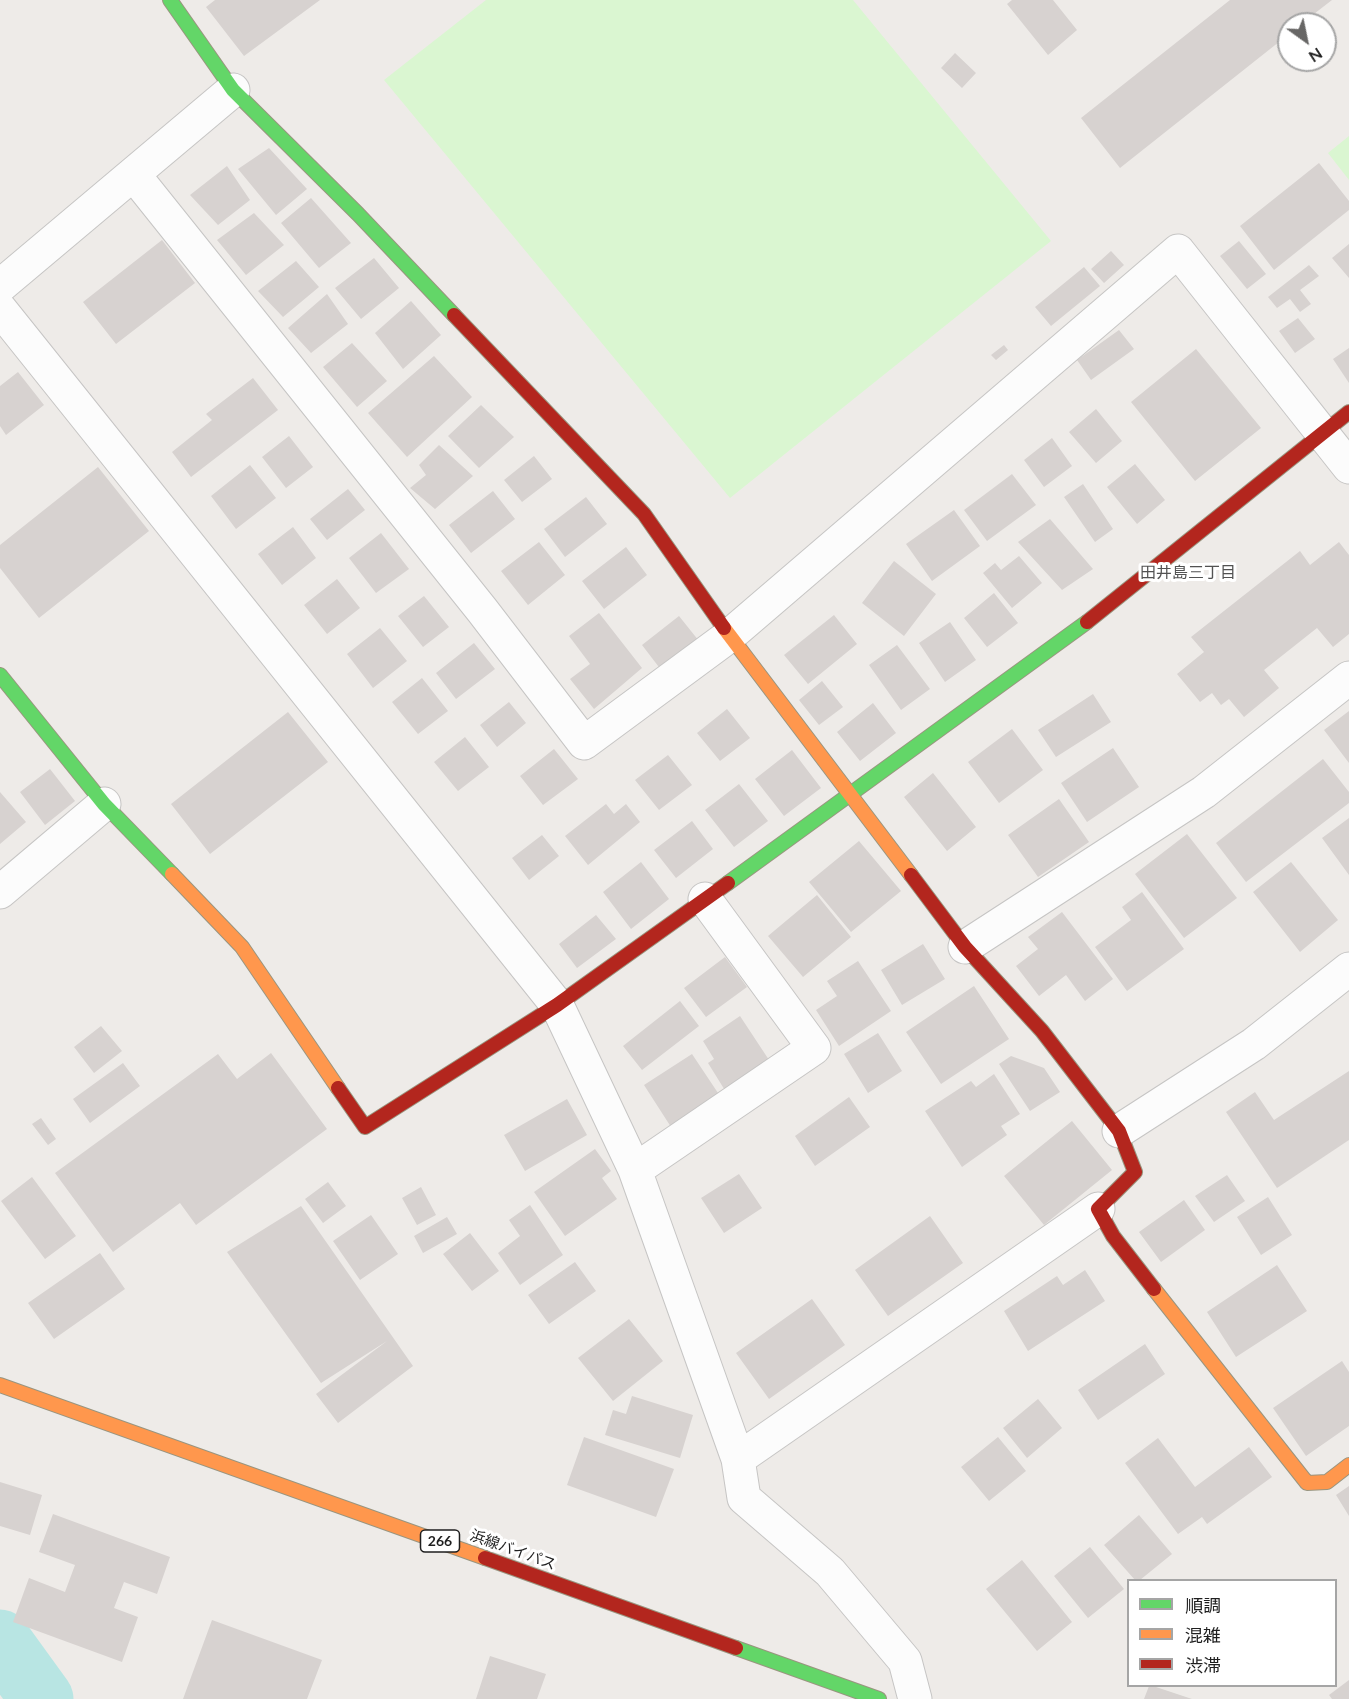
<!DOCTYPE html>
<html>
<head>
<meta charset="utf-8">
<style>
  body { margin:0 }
  #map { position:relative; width:1349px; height:1699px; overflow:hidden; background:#eeebe8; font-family:Lato,"Noto Sans JP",sans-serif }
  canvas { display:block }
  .legend { position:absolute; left:1127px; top:1579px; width:210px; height:108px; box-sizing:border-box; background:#fff; border:2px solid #a5a5a5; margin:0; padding:8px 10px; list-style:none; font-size:18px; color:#1f1f1f }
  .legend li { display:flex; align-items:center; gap:12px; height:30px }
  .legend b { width:30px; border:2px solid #a5a5a5 }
  .north { position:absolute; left:1277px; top:12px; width:60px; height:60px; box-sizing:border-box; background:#fff; border:2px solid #a5a5a5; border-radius:50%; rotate:147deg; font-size:16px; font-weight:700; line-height:24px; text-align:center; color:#1f1f1f }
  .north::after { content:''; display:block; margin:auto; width:21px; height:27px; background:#676665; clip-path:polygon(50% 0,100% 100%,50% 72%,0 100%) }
</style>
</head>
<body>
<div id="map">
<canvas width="1349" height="1699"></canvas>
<ul class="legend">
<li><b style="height:8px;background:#63d668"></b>順調</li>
<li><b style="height:8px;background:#ff974d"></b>混雑</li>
<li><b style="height:8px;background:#b3261e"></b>渋滞</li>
</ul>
<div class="north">N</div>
</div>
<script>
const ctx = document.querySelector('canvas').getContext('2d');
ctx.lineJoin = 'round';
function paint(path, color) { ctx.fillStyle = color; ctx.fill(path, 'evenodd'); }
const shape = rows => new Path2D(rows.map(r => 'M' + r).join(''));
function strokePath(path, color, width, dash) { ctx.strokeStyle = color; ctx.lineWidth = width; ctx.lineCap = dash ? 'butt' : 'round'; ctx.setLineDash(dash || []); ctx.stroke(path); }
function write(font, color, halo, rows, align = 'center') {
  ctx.font = font + ' Lato,"Noto Sans JP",sans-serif'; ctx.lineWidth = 6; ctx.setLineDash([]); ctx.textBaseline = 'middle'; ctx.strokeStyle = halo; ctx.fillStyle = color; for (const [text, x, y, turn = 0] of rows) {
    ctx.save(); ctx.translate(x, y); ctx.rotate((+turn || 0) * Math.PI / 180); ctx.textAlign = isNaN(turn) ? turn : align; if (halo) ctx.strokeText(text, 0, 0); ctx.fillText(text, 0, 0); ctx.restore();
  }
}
const park = shape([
  [486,0,853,0,1051,241,730,498,384,80],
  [1349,136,1349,180,1328,153]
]);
const river = shape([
  [0,1641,42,1699]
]);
const building = shape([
  [215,0,320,0,244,56,206,7],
  [1012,0,1053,0,1077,30,1048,55,1007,4],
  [1230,0,1332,0,1301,24,1289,24,1289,34,1120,168,1081,118],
  [955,53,976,73,962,88,941,68],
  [269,148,307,189,276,215,238,169],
  [1319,163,1349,201,1349,210,1274,270,1240,226],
  [227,166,250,200,218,225,190,195],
  [311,198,351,243,319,268,281,223],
  [254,213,284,245,246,275,217,240],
  [162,240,195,283,116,344,83,302],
  [1239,241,1266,274,1247,289,1220,256],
  [1349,244,1349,278,1332,258],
  [1111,251,1124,265,1104,283,1091,269],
  [374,258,399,288,361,319,335,288],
  [296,261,319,287,283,317,258,291],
  [1309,265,1319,276,1300,290,1311,304,1300,312,1290,299,1277,308,1268,297],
  [1084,267,1100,286,1051,326,1035,307],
  [327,294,348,324,311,353,288,328],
  [411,301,441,335,403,369,375,333],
  [1298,318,1315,339,1295,353,1279,331],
  [1119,330,1134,349,1091,380,1077,360],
  [352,343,387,381,357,407,323,367],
  [1004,345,1008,350,996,360,991,355],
  [1349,348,1349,383,1333,359],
  [1196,349,1261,428,1195,481,1131,402],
  [434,356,472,397,407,457,368,413],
  [18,372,44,405,6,435,0,426,0,386],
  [253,378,278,410,191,477,172,452,212,420,206,414],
  [481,405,514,437,479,468,448,436],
  [1096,409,1122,441,1096,463,1069,432],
  [289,436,313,467,286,488,262,457],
  [1052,438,1072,466,1044,487,1024,460],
  [439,445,473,476,435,509,410,488,426,475,419,465],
  [534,456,552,479,522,502,504,480],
  [1135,464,1165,500,1137,524,1107,487],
  [250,465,276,498,236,529,211,496],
  [98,467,149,531,39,618,0,568,0,545],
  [1012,474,1036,505,987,541,964,510],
  [1083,484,1113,529,1095,542,1064,497],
  [348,489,365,510,327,540,310,519],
  [493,491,515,519,471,553,449,525],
  [586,497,607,524,565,557,544,529],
  [954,510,980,546,932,581,906,544],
  [1050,519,1093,569,1062,590,1018,542],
  [293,527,316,558,282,585,258,554],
  [381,533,409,569,376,593,349,558],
  [539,542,565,575,528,605,501,571],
  [1339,542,1349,555,1349,634,1333,647,1317,628,1264,670,1279,688,1244,717,1229,699,1221,705,1212,693,1200,702,1177,674,1204,652,1191,637,1300,551,1310,565],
  [626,547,647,575,604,609,582,581],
  [1019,556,1042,583,1012,608,983,573,995,563,1001,570],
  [894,561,936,594,904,636,862,603],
  [337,579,360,608,327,634,304,605],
  [994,593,1018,623,987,647,964,618],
  [424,596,449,627,423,647,398,616],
  [599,613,642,668,594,709,570,679,590,664,569,636],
  [834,615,857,644,808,684,784,655],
  [679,616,703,646,665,675,642,645],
  [950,622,976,660,945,682,919,643],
  [380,628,407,661,373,688,347,654],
  [474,643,495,669,456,699,436,673],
  [897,645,930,689,901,710,869,665],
  [422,678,448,711,418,734,392,702],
  [822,681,843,707,819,725,799,700],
  [1093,694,1111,722,1056,757,1038,730],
  [509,702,526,723,497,747,480,725],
  [873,703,896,733,860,761,837,732],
  [727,709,750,738,720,761,697,733],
  [1349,711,1349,763,1324,730],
  [288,712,328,762,210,854,171,804],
  [1012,729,1043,770,999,803,968,762],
  [465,737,489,767,458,791,434,762],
  [1113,748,1139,787,1087,822,1061,783],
  [554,749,578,779,543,805,520,776],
  [792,750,821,788,784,816,755,779],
  [668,755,692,785,659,810,635,780],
  [1323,759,1349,792,1349,803,1246,882,1216,843],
  [50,769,75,801,45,825,20,792],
  [933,773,976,827,947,851,904,797],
  [739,784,768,821,734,847,705,810],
  [0,792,26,822,0,844],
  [1059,799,1089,842,1038,877,1008,835],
  [606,804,614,814,626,804,640,822,588,865,565,836],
  [1349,818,1349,875,1322,838],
  [692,821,713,849,676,878,654,850],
  [1187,834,1237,898,1184,938,1135,874],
  [542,835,559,856,529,880,512,858],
  [859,841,901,891,851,932,809,882],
  [641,862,669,899,631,929,603,892],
  [1291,862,1338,920,1300,952,1253,892],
  [1142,892,1184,949,1127,991,1095,947,1131,920,1122,907],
  [817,895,851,937,803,977,768,936],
  [1062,912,1113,979,1085,1001,1066,975,1039,996,1016,966,1038,949,1028,937],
  [596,915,616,939,577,968,559,944],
  [923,944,945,979,902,1005,881,970],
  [725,957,747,987,706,1017,684,988],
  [858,961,891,1011,839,1046,816,1010,837,996,827,981],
  [974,986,1009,1039,941,1084,906,1032],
  [680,1001,699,1026,642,1070,623,1046],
  [740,1016,771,1063,726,1092,708,1063,714,1059,703,1041],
  [101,1026,122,1051,94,1073,74,1047],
  [878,1033,902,1071,868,1093,844,1054],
  [271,1053,327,1129,196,1225,180,1203,113,1252,55,1173,218,1054,237,1079],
  [692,1054,720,1096,671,1127,644,1085],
  [1011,1056,1044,1068,1060,1092,1030,1111,999,1064],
  [123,1063,140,1086,90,1123,73,1099],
  [1349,1071,1349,1140,1277,1188,1226,1112,1255,1092,1274,1120],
  [994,1074,1020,1114,1001,1126,1007,1135,962,1167,925,1111,971,1081,976,1087],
  [849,1097,870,1127,815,1166,795,1136],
  [567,1099,587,1135,525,1171,504,1135],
  [41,1118,56,1139,48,1145,32,1124],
  [1072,1121,1112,1170,1044,1225,1004,1176],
  [595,1149,611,1171,602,1178,617,1199,565,1236,534,1192],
  [739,1174,762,1208,724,1233,701,1198],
  [1227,1175,1245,1201,1214,1222,1195,1196],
  [32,1177,76,1236,45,1259,1,1201],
  [328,1182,346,1206,323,1223,305,1199],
  [421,1187,436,1215,417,1225,402,1198],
  [1268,1197,1292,1235,1261,1255,1237,1217],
  [1184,1200,1205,1230,1161,1262,1139,1232],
  [530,1205,563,1255,520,1285,498,1253,520,1236,509,1220],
  [301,1206,413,1366,338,1423,316,1394,387,1341,321,1383,227,1252],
  [371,1215,398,1254,360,1280,333,1241],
  [930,1216,963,1263,888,1316,855,1270],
  [447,1217,457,1234,423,1253,414,1236],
  [470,1233,499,1271,472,1291,443,1254],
  [100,1253,125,1289,54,1339,28,1303],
  [575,1262,596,1291,549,1324,528,1295],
  [1277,1265,1307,1311,1236,1357,1207,1312],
  [1085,1270,1105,1301,1028,1351,1004,1311,1057,1276,1063,1285],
  [812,1299,845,1345,769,1399,736,1353],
  [629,1319,663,1361,613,1401,578,1358],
  [1145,1344,1165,1374,1098,1420,1078,1390],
  [1342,1361,1349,1372,1349,1426,1306,1456,1273,1408],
  [632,1396,693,1415,680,1458,605,1435,613,1410,626,1414],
  [1038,1399,1062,1428,1027,1458,1003,1428],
  [584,1437,674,1469,656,1517,567,1485],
  [998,1437,1026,1471,989,1501,961,1467],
  [1158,1438,1195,1487,1249,1447,1272,1477,1207,1524,1202,1517,1178,1534,1125,1463],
  [0,1482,42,1495,30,1535,0,1526],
  [1349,1486,1349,1516,1336,1495],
  [53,1514,170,1557,157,1594,124,1582,114,1608,138,1617,122,1662,13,1622,29,1578,65,1592,75,1565,39,1552],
  [1139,1515,1172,1554,1140,1580,1135,1580,1104,1545],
  [1090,1547,1124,1589,1088,1618,1054,1576],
  [1022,1560,1072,1622,1037,1651,986,1589],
  [212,1620,322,1660,307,1699,183,1699],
  [490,1656,546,1674,537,1699,476,1699],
  [1349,1680,1349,1699,1332,1699,1329,1695],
  [1149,1686,1153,1686,1192,1699,1144,1699]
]);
const street = shape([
  [134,175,482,610,584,743,729,636,1178,251,1349,467],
  [0,286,233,90],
  [0,309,557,1005,635,1170,738,1459,744,1498,830,1572,905,1661,915,1699],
  [0,892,104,804],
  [965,947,1204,792,1349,678],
  [1119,1131,1254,1044,1349,969],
  [635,1170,814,1048,705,899],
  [738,1459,1098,1209]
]);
const fast = shape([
  [170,0,233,90,358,214,454,315],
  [0,675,104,804,172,874],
  [728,883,1087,622],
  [736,1648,879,1699]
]);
const slow = shape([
  [724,628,911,875],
  [172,874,242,947,338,1088],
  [1154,1289,1307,1483,1327,1482,1349,1465],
  [0,1385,485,1558]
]);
const jam = shape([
  [454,315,644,514,724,628],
  [1087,622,1349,412],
  [911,875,965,947,1042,1031,1119,1131,1135,1172,1098,1209,1113,1236,1154,1289],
  [338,1088,365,1127,557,1005,728,883],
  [485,1558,736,1648]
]);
const shields = [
  [440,1541,39]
];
const shieldNames = [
  ["266",440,1541]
];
const streetNames = [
  ["浜線バイパス",513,1550,20]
];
const neighbourhoodNames = [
  ["田井島三丁目",1188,573]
];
paint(park, '#daf6d1');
strokePath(river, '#b8e5e3', 63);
paint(building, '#d7d2d0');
strokePath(street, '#c6c5c4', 35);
strokePath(fast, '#99957f', 16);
strokePath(slow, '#99957f', 16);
strokePath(jam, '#99957f', 16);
strokePath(street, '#fcfcfc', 33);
strokePath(fast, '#63d668', 14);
strokePath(slow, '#ff974d', 14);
strokePath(jam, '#b3261e', 14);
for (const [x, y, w] of shields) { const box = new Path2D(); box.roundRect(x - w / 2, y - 11, w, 22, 4.5); ctx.fillStyle = '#fff'; ctx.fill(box); strokePath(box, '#1f1f1f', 1.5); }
write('bold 14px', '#1f1f1f', null, shieldNames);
write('15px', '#1f1f1f', '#fff', streetNames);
write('16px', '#525252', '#fff', neighbourhoodNames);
</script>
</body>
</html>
